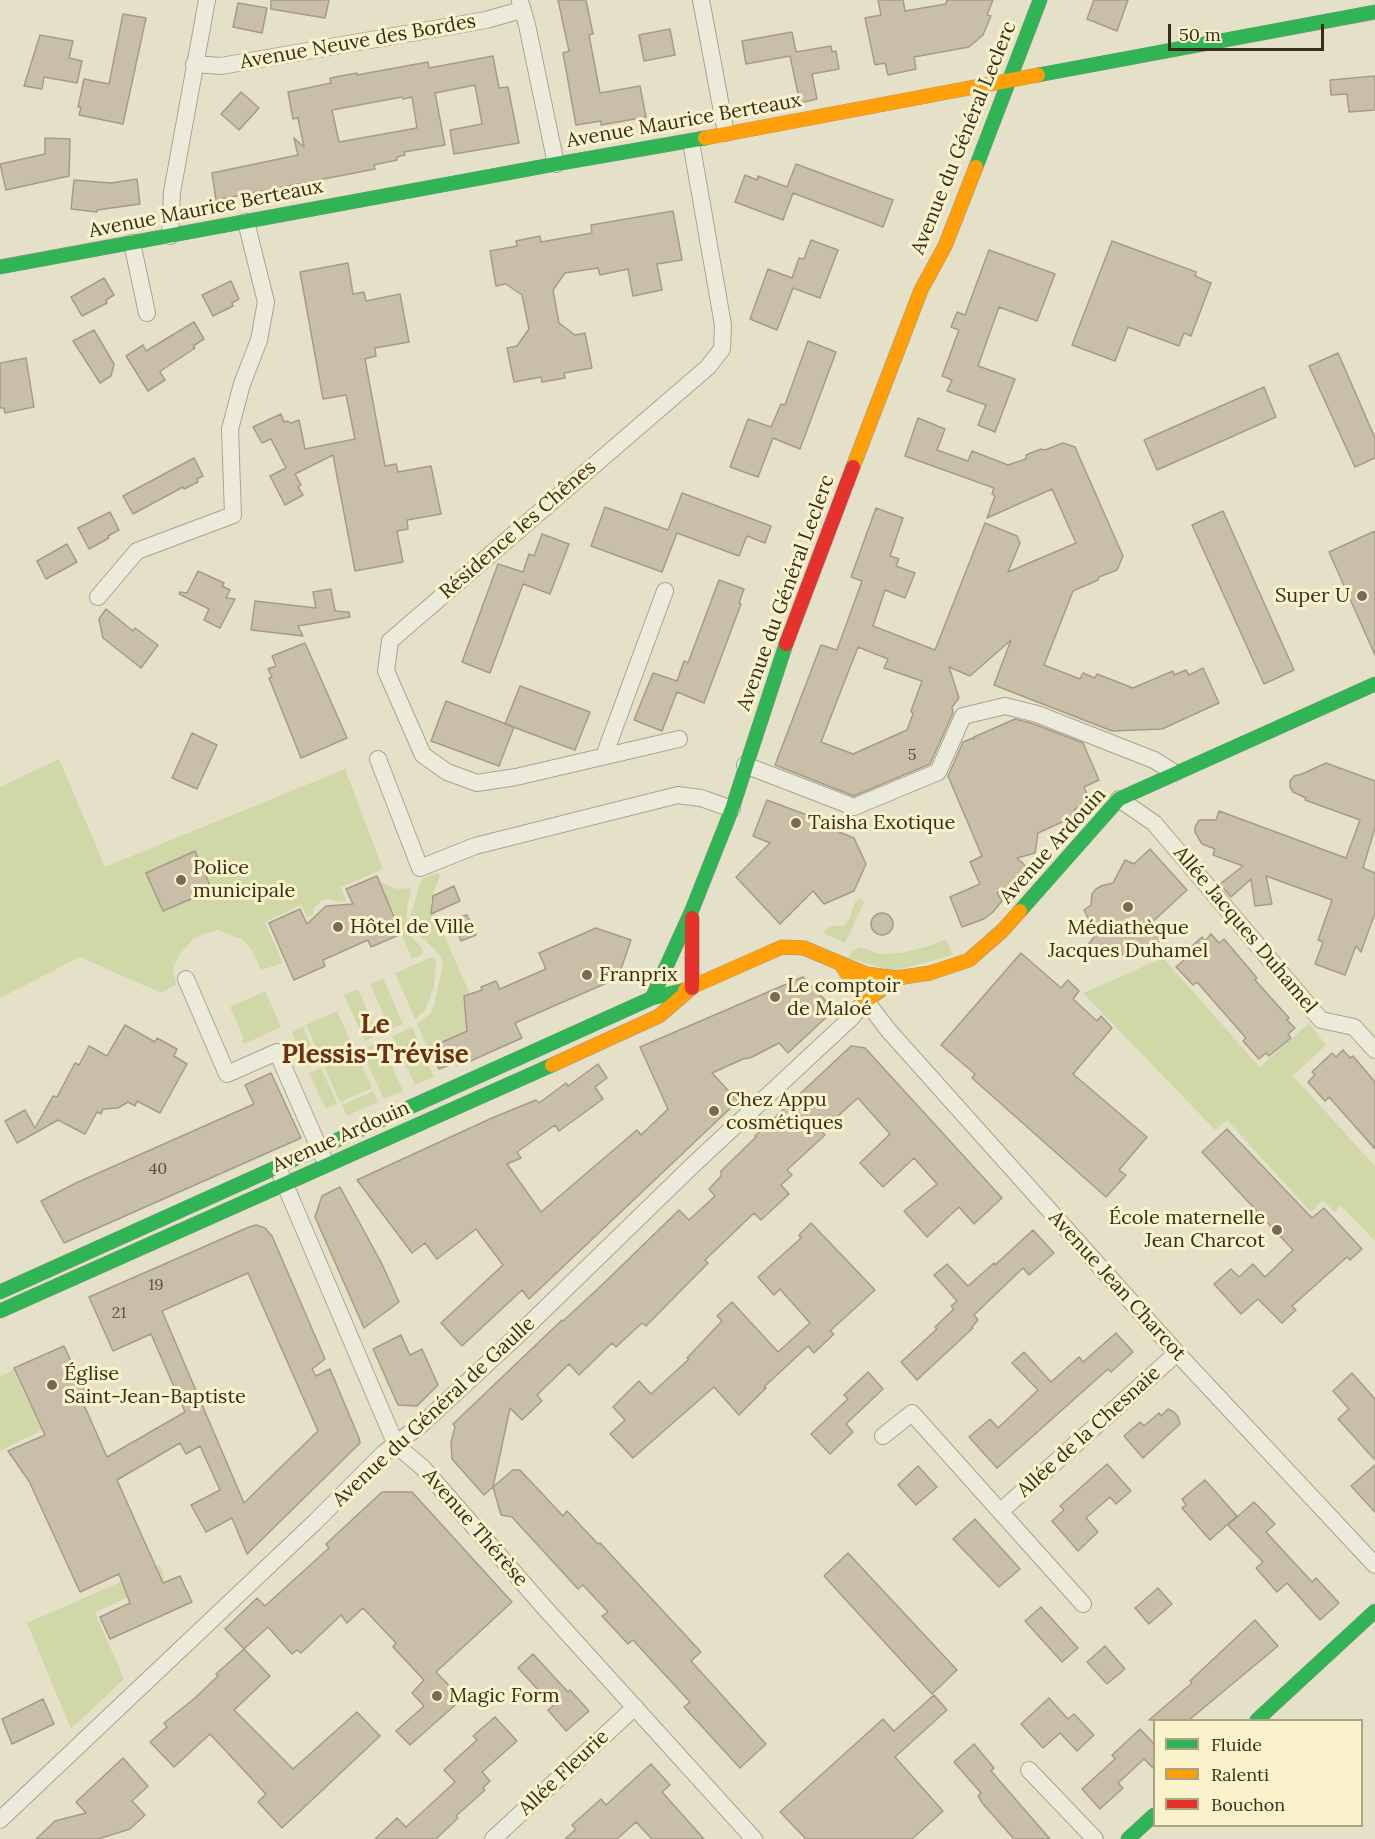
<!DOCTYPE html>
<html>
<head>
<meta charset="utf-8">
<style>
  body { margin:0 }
  #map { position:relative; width:1375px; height:1839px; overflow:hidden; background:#e5e1c8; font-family:Lora,serif }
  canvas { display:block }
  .legend { position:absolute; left:1153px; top:1719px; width:210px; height:108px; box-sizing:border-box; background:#f9f2cb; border:2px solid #aca384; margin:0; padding:8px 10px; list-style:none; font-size:18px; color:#382d1a }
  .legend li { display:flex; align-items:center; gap:12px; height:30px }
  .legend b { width:30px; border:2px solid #aca384 }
  .scale { position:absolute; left:1168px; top:24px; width:156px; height:27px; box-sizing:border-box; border:3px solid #382d1a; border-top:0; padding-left:8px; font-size:18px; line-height:21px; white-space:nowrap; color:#382d1a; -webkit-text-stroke:4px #f9f2cb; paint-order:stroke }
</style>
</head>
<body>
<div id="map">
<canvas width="1375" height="1839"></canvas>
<ul class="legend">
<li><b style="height:8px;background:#30b455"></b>Fluide</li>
<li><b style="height:8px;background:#ff9f0a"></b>Ralenti</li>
<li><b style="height:8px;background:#e5322d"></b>Bouchon</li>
</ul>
<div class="scale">50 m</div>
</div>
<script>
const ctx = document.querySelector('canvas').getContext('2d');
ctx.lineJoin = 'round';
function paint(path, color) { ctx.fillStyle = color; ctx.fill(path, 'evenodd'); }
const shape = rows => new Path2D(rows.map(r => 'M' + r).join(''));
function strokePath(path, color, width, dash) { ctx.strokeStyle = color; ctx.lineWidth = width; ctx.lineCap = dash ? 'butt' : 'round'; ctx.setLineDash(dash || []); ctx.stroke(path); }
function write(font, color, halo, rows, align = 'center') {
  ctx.font = font + ' Lora,serif'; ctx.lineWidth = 6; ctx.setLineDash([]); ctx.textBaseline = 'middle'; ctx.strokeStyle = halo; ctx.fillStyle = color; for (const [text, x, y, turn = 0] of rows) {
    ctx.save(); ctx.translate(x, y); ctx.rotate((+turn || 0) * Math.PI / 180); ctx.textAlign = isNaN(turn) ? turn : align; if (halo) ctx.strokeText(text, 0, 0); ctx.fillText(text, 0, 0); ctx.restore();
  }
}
const green = shape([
  [59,759,105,867,345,769,383,869,341,887,346,901,339,902,329,899,321,901,314,908,313,915,307,917,301,905,265,922,283,963,261,970,252,950,243,940,218,930,203,934,192,940,180,954,173,968,176,985,161,993,80,957,0,998,0,787],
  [438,873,440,876,430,903,470,994,464,996,467,1031,454,1036,466,1063,456,1067,446,1041,428,1048,417,1024,430,1014,434,1006,443,964,441,956,411,927,411,914,420,883,424,878],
  [379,881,397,889,411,888,407,909,407,927,411,936,422,948,423,954,412,959],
  [862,898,864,903,845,943,825,934,824,931,831,926,842,926,846,924,850,918,855,902],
  [946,939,953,955,893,971,848,958,852,951,860,947,880,954,901,953,929,946],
  [430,958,435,958,436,961,434,986,425,1011,415,1019,395,973],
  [1163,958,1260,1067,1309,1023,1326,1045,1293,1076,1375,1166,1375,1241,1341,1206,1334,1212,1323,1200,1311,1212,1227,1120,1215,1130,1083,993],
  [383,978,403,1024,390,1030,370,984],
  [358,989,378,1035,365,1041,344,995],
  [265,991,281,1027,244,1044,242,1040,244,1039,230,1007],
  [337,1011,353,1047,322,1061,306,1025],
  [303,1027,319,1063,307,1067,292,1032],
  [412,1027,434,1077,415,1085,392,1036],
  [381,1041,403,1091,384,1099,361,1050],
  [356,1052,372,1088,340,1102,324,1066],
  [321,1068,337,1103,326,1109,309,1073],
  [373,1091,378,1102,347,1116,342,1105],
  [13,1370,42,1430,0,1451,0,1377],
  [159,1565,165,1579,95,1613,124,1679,71,1729,27,1623]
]);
const building = shape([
  [271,0,329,0,325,18,271,9,271,0],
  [558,0,586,0,593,34,589,35,600,93,640,86,646,117,601,125,601,121,576,125,563,53,569,51,558,0],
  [878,0,903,0,905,11,946,4,947,0,993,0,987,15,991,16,983,35,969,47,914,57,916,69,888,75,885,63,875,65,865,18,881,15,878,0],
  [1094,0,1128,0,1117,31,1087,19,1094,0],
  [238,3,267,8,262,33,233,27,238,3],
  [123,14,146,18,123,124,79,115,81,107,78,107,84,79,109,84,123,14],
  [670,29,675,55,644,61,639,35,670,29],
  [792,32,796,52,831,46,832,52,836,51,839,69,812,74,817,99,800,103,790,56,746,64,742,41,792,32],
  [40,35,73,41,69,58,82,61,77,83,44,77,42,89,24,86,40,35],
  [493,56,499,88,508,87,519,143,454,154,450,130,482,124,475,85,435,93,445,145,404,152,405,155,397,157,397,160,374,165,375,169,216,200,212,173,298,155,294,138,304,147,298,118,293,119,288,92,331,83,330,78,357,73,357,75,428,62,429,68,493,56],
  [402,97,403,99,412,97,417,128,339,142,332,110,402,97],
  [1375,76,1375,110,1349,112,1347,94,1331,95,1330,80,1375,76],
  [241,92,259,108,239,130,221,114,241,92],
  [45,138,70,139,69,176,6,190,0,164,45,154,45,138],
  [796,164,893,200,883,227,793,193,783,220,735,202,745,175,757,180,758,176,787,187,796,164],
  [137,179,140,204,97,210,97,212,71,209,74,180,111,183,137,179],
  [673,211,682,260,657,264,662,290,633,296,628,269,600,275,598,268,565,273,553,290,559,323,575,335,585,333,592,368,564,373,565,378,542,382,541,377,514,382,507,348,517,346,529,329,522,295,506,284,496,286,490,251,517,246,516,241,540,236,541,242,592,233,591,225,673,211],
  [811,240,838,250,820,298,793,288,777,330,750,319,768,269,792,278,799,258,804,259,811,240],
  [1112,241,1196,272,1195,276,1211,283,1191,336,1184,333,1179,346,1128,327,1115,361,1072,345,1112,241],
  [989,250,1055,274,1037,321,999,307,978,366,1015,379,995,432,978,425,986,405,947,391,952,380,942,376,959,330,951,327,957,312,965,315,989,250],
  [348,263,353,294,364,292,366,301,400,294,409,342,375,348,376,356,365,359,375,413,385,466,396,464,398,472,431,466,441,514,407,520,408,529,397,531,403,562,355,571,333,455,295,474,301,485,298,487,303,495,285,505,270,476,286,468,271,439,262,443,253,427,281,414,284,422,288,421,291,423,299,420,305,449,355,439,346,395,323,399,300,272,348,263],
  [104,278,114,295,106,300,107,303,82,316,71,297,104,278],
  [231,281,239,299,232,303,233,306,213,316,202,295,231,281],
  [194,322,204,339,193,346,195,348,162,370,160,372,165,380,148,391,126,356,143,345,146,351,194,322],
  [94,330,114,364,111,376,100,383,73,341,94,330],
  [808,341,836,352,800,449,773,438,758,477,730,467,748,419,771,427,781,404,785,405,808,341],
  [1338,353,1375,438,1375,458,1355,467,1309,366,1338,353],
  [26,358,34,407,5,413,4,408,0,408,0,363,26,358],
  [1264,387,1276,417,1157,470,1144,440,1264,387],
  [918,418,945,429,937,450,968,461,972,451,1008,465,1026,459,1026,455,1041,449,1045,450,1063,443,1075,447,1123,556,1117,570,1099,577,1098,580,1073,591,1044,665,1080,679,1083,673,1095,678,1097,674,1133,688,1173,671,1174,675,1186,670,1189,675,1203,668,1219,703,1162,729,1112,731,994,685,1011,640,970,676,949,667,959,698,952,707,953,713,930,764,854,796,775,765,821,645,837,650,862,581,851,577,876,508,903,518,890,556,899,559,896,566,915,573,905,598,885,590,873,626,935,650,985,523,1017,536,1020,543,1008,572,1076,543,1052,489,987,518,995,496,992,494,994,488,905,456,918,418],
  [858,647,888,659,884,668,922,681,911,711,913,714,907,730,853,754,821,742,858,647],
  [194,458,203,476,197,479,198,482,184,489,183,487,133,514,123,496,194,458],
  [682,493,771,526,765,543,747,536,739,556,677,533,662,572,591,546,605,507,668,530,682,493],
  [1223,511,1294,670,1264,684,1192,525,1223,511],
  [110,512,119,530,108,536,109,538,89,549,78,528,110,512],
  [1375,531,1375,655,1329,552,1375,531],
  [542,534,569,544,550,594,523,584,490,673,462,662,498,564,523,572,529,554,534,556,542,534],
  [67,544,77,562,46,579,37,561,67,544],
  [198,571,224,583,222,586,230,590,226,598,235,599,220,628,204,620,209,609,179,594,180,592,187,593,198,571],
  [719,580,744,589,739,603,741,604,704,703,677,692,662,731,634,720,653,673,677,681,684,661,688,663,719,580],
  [331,589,335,611,349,612,350,617,298,626,303,636,251,630,255,601,316,608,313,592,331,589],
  [106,609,133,631,135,628,158,645,141,668,103,638,99,619,106,609],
  [305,643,347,738,301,758,269,678,272,677,268,669,276,666,272,656,305,643],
  [520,686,590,712,575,750,505,724,520,686],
  [446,701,514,727,499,766,431,741,446,701],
  [1015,719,1034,724,1083,743,1099,780,1084,787,1090,801,1075,809,1073,817,1038,833,1035,853,1017,858,1030,870,1018,883,997,893,1002,901,993,912,984,919,962,927,950,897,980,884,970,862,982,856,948,776,963,742,973,738,974,739,974,737,1015,719],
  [192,733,217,745,197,789,172,778,192,733],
  [1326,763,1375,781,1375,828,1363,868,1375,873,1375,913,1361,952,1356,946,1345,975,1315,964,1323,942,1318,940,1332,900,1266,876,1272,904,1255,906,1251,879,1231,897,1220,884,1243,866,1213,855,1215,849,1202,844,1195,832,1195,827,1199,820,1216,820,1219,811,1346,858,1360,820,1305,800,1306,798,1293,792,1290,787,1290,781,1294,776,1302,774,1326,763],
  [767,800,839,827,839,832,854,838,866,864,854,891,824,904,813,891,780,924,736,877,770,843,753,836,767,800],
  [1150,849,1187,890,1148,926,1161,940,1126,959,1122,954,1113,958,1108,953,1100,958,1088,945,1096,934,1084,910,1091,905,1092,894,1096,889,1101,886,1113,883,1125,860,1134,864,1150,849],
  [195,851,212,890,163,911,146,873,195,851],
  [377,876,401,934,371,947,368,940,323,960,325,966,294,980,269,923,300,909,307,924,326,906,353,904,346,889,377,876],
  [454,886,460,901,431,914,433,896,454,886],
  '871 924a11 11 0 1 1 22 0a11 11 0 1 1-22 0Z',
  [467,915,476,935,461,941,452,919,467,915],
  [596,928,631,940,618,978,515,1023,522,1038,466,1063,464,1059,439,1069,432,1054,441,1050,438,1044,467,1031,464,996,482,990,481,987,496,981,500,989,546,969,539,953,596,928],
  [1211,934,1219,943,1224,939,1257,978,1255,980,1289,1018,1287,1020,1295,1028,1288,1034,1291,1038,1269,1056,1266,1053,1259,1059,1243,1041,1246,1038,1197,982,1193,985,1176,967,1184,960,1181,956,1202,937,1205,941,1211,934],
  [1021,953,1061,988,1068,980,1079,991,1073,999,1097,1021,1101,1016,1112,1028,1073,1074,1147,1137,1119,1170,1126,1175,1106,1197,972,1078,975,1074,941,1045,1021,953],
  [803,977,824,999,833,1011,788,1053,779,1043,750,1058,743,1059,712,1073,738,1101,529,1299,522,1290,462,1346,441,1323,503,1265,476,1229,437,1259,425,1243,412,1253,357,1180,492,1118,536,1100,539,1103,566,1083,568,1086,598,1064,607,1078,595,1087,603,1099,559,1131,555,1125,517,1152,521,1158,507,1164,541,1212,637,1130,641,1135,668,1109,640,1047,803,977],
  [125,1025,155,1042,157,1038,177,1049,174,1056,187,1064,160,1113,137,1101,135,1106,128,1102,118,1108,103,1109,101,1114,97,1112,85,1134,58,1120,17,1143,5,1121,25,1110,35,1128,53,1096,57,1097,75,1063,79,1065,89,1046,107,1056,125,1025],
  [851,1046,865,1048,1002,1198,974,1224,959,1207,927,1237,904,1211,937,1184,914,1158,883,1187,860,1163,890,1134,858,1098,821,1131,825,1135,787,1170,792,1175,781,1185,789,1194,761,1220,754,1213,705,1260,708,1263,646,1326,642,1323,616,1347,612,1343,579,1375,569,1364,537,1395,542,1401,522,1420,510,1408,493,1487,484,1495,452,1459,451,1442,455,1427,453,1424,562,1320,563,1321,603,1284,679,1210,689,1220,715,1196,709,1189,721,1176,721,1171,756,1137,755,1136,851,1046],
  [1343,1050,1350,1058,1353,1056,1375,1082,1375,1149,1329,1097,1325,1101,1308,1082,1315,1075,1312,1072,1332,1053,1336,1057,1343,1050],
  [271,1073,301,1138,64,1243,41,1201,76,1183,254,1104,245,1085,271,1073],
  [1227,1129,1312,1218,1324,1208,1362,1249,1350,1260,1347,1257,1292,1306,1296,1310,1282,1323,1258,1299,1241,1314,1214,1284,1231,1269,1239,1277,1253,1264,1265,1277,1293,1250,1202,1152,1227,1129],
  [340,1187,382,1264,399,1302,364,1328,315,1217,322,1196,340,1187],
  [811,1223,875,1290,830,1331,834,1334,814,1353,808,1346,764,1387,766,1388,739,1415,714,1387,633,1458,610,1434,625,1420,613,1407,639,1381,651,1394,689,1359,687,1358,722,1321,717,1316,732,1302,778,1352,810,1323,780,1289,774,1295,758,1277,801,1238,799,1235,811,1223],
  [256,1225,265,1228,272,1236,325,1359,312,1369,316,1376,330,1369,359,1438,360,1443,247,1554,232,1518,206,1532,191,1505,220,1490,200,1446,186,1454,180,1443,117,1480,163,1583,180,1576,192,1602,110,1639,100,1617,130,1603,119,1574,80,1592,29,1481,8,1451,45,1435,14,1368,64,1346,90,1402,84,1405,107,1457,185,1412,151,1334,113,1351,89,1297,249,1227,256,1225],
  [248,1273,318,1431,244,1503,162,1311,248,1273],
  [1033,1230,1054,1253,1029,1275,1023,1268,974,1315,978,1320,972,1327,973,1328,917,1380,901,1362,937,1329,935,1327,954,1309,951,1306,957,1301,934,1275,947,1264,968,1286,994,1263,995,1265,1033,1230],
  [1116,1333,1133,1352,1111,1372,1108,1369,997,1468,969,1437,990,1419,998,1428,1038,1390,1012,1363,1024,1352,1051,1382,1079,1357,1083,1362,1116,1333],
  [401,1335,410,1355,422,1349,438,1385,417,1406,398,1405,373,1349,401,1335],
  [868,1372,883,1389,846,1424,853,1432,830,1454,811,1434,848,1399,844,1395,868,1372],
  [1352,1373,1375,1399,1375,1460,1338,1419,1349,1409,1333,1391,1352,1373],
  [1168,1409,1174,1412,1178,1417,1180,1424,1143,1458,1124,1436,1140,1422,1144,1426,1159,1413,1161,1416,1168,1409],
  [1107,1464,1131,1491,1116,1504,1110,1497,1086,1518,1098,1532,1078,1551,1052,1521,1064,1510,1060,1506,1107,1464],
  [1375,1465,1375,1512,1351,1486,1375,1465],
  [918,1466,937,1487,916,1505,898,1485,918,1466],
  [513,1470,520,1470,563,1516,567,1511,598,1544,600,1543,701,1652,691,1661,766,1744,740,1768,684,1707,690,1702,633,1640,628,1644,602,1616,608,1612,583,1585,578,1589,512,1517,501,1515,493,1487,513,1470],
  [1205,1480,1237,1516,1210,1540,1182,1508,1186,1505,1182,1499,1205,1480],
  [382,1492,412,1492,512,1602,436,1672,462,1699,410,1745,396,1731,424,1706,412,1693,424,1680,393,1647,396,1643,363,1608,347,1623,341,1615,301,1653,297,1650,292,1654,268,1627,244,1649,225,1629,257,1598,265,1606,329,1548,326,1544,382,1492],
  [1254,1502,1275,1524,1266,1532,1312,1582,1316,1578,1339,1603,1320,1620,1287,1583,1277,1592,1256,1568,1263,1562,1228,1525,1254,1502],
  [975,1519,1020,1569,999,1587,953,1539,975,1519],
  [848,1553,957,1670,932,1694,824,1576,848,1553],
  [1158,1588,1172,1604,1149,1624,1135,1608,1158,1588],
  [1041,1607,1078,1648,1062,1662,1025,1621,1041,1607],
  [1255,1620,1278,1646,1189,1720,1149,1720,1192,1683,1190,1681,1255,1620],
  [1105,1646,1125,1669,1107,1684,1087,1662,1105,1646],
  [244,1649,270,1676,234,1710,293,1769,357,1712,380,1736,282,1828,258,1802,266,1794,210,1734,174,1767,150,1742,167,1727,164,1723,195,1698,218,1676,216,1674,244,1649],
  [533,1654,568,1692,570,1690,589,1711,566,1731,548,1710,553,1706,518,1668,533,1654],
  [934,1695,947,1710,895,1757,943,1811,912,1839,806,1839,780,1812,883,1719,894,1731,934,1695],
  [1049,1698,1068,1719,1074,1714,1094,1735,1077,1751,1060,1733,1043,1748,1021,1724,1049,1698],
  [43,1699,54,1724,12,1744,2,1719,43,1699],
  [495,1717,517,1741,482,1772,490,1781,483,1788,485,1790,456,1816,458,1818,436,1839,375,1839,397,1818,406,1827,455,1782,444,1770,477,1740,473,1736,495,1717],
  [1140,1729,1155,1745,1155,1770,1144,1759,1118,1783,1123,1788,1100,1809,1082,1789,1115,1759,1112,1755,1140,1729],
  [974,1744,994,1768,991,1771,1050,1839,1014,1839,983,1804,978,1796,981,1793,954,1762,974,1744],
  [123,1758,148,1786,132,1801,145,1815,130,1829,98,1839,36,1839,55,1821,86,1813,76,1802,123,1758],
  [651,1764,670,1785,662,1792,704,1839,652,1839,636,1822,617,1839,565,1839,576,1829,572,1825,601,1799,606,1805,651,1764]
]);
const street = shape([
  [701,0,726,133],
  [520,1,527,25,556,164],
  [194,64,221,66,486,20,521,10],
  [170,236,172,192,207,0],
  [132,243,147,313],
  [98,597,137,551,233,515,230,429,242,384,259,340,266,302,246,222],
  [679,739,516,777,477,783,447,772,423,755,386,671,390,641,708,367,722,349,723,325,691,142],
  [604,756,665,591],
  [378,759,420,868,475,846,678,795,701,798,732,809],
  [745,765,854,807,938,772,963,716,1005,706,1037,714,1154,760,1175,773],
  [1119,799,1154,823,1321,1020,1354,1027,1375,1050],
  [186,979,227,1074,277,1052,323,1157],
  [280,1173,396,1445,423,1468,543,1606,754,1839],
  [883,1436,912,1413,1083,1604],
  [1001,1511,1177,1353],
  [1029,1770,1095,1839],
  [0,1820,315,1522,384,1453,422,1424,517,1336,693,1165,850,1019,866,1001,889,1031,1177,1353,1375,1565],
  [493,1839,635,1707]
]);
const fast = shape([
  [1038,75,1375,12],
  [976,167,1040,0],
  [0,267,556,164,705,138],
  [1020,911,1119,799,1375,684],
  [652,998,692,910,732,809,786,644],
  [0,1292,652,998,685,990],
  [0,1311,552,1065],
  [1257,1720,1375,1611],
  [1128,1839,1154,1815]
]);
const slow = shape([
  [705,138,1038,75],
  [853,467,921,290,945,246,976,167],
  [840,963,866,1001,897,978],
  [685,990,782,947,804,948,866,974,897,978,930,973,969,960,1002,931,1020,911],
  [552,1065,659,1016,688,991]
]);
const jam = shape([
  [786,644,853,467],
  [692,918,692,988]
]);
const markers = [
  [1362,596,6,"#756c57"],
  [796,823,6,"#756c57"],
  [181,880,6,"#756c57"],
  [1128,907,6,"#756c57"],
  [338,927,6,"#756c57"],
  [587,975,6,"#756c57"],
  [775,997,6,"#756c57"],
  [714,1111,6,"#756c57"],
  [1277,1230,6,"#756c57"],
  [52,1385,6,"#756c57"],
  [437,1696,6,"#756c57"]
];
const numberNames = [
  ["5",912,755],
  ["40",158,1169],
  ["19",156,1285],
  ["21",119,1313]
];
const streetNames = [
  ["Avenue Neuve des Bordes",358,42,-10],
  ["Avenue Maurice Berteaux",684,121,-10],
  ["Avenue du Général Leclerc",964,138,-68],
  ["Avenue Maurice Berteaux",206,209,-11],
  ["Résidence les Chênes",518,530,-41],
  ["Avenue du Général Leclerc",786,593,-70],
  ["Avenue Ardouin",1053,846,-48],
  ["Allée Jacques Duhamel",1245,930,50],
  ["Avenue Ardouin",341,1137,-24],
  ["Avenue Jean Charcot",1117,1286,48],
  ["Avenue du Général de Gaulle",434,1412,-43],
  ["Allée de la Chesnaie",1089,1432,-42],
  ["Avenue Thérèse",475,1528,49],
  ["Allée Fleurie",564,1773,-43]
];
const poiNames = [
  ["Super U",1350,596,"right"],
  ["Taisha Exotique",808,823],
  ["Police",193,868],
  ["municipale",193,891],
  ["Hôtel de Ville",350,927],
  ["Médiathèque",1128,928,"center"],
  ["Jacques Duhamel",1128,951,"center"],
  ["Franprix",599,975],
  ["Le comptoir",787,986],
  ["de Maloé",787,1009],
  ["Chez Appu",726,1100],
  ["cosmétiques",726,1123],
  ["École maternelle",1265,1218,"right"],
  ["Jean Charcot",1265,1241,"right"],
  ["Église",64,1374],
  ["Saint-Jean-Baptiste",64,1397],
  ["Magic Form",449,1696]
];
const districtNames = [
  ["Le",375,1026],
  ["Plessis-Trévise",375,1056]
];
paint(green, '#d0d8a8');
paint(building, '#c9bea8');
strokePath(building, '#a59c88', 1.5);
strokePath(street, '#a9a492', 18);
strokePath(fast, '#999382', 15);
strokePath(slow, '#999382', 15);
strokePath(jam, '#999382', 15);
strokePath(street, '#eceada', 16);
strokePath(fast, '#30b455', 14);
strokePath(slow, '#ff9f0a', 14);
strokePath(jam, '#e5322d', 14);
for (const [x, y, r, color] of markers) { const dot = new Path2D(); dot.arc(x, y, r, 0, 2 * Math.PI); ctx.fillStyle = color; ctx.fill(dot); strokePath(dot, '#f9f2cb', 2); }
write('16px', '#5c513e', null, numberNames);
write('20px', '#382d1a', '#f9f2cb', streetNames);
write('20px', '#382d1a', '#f9f2cb', poiNames, 'left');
write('bold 26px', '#693215', '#f9f2cb', districtNames);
</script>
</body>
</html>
